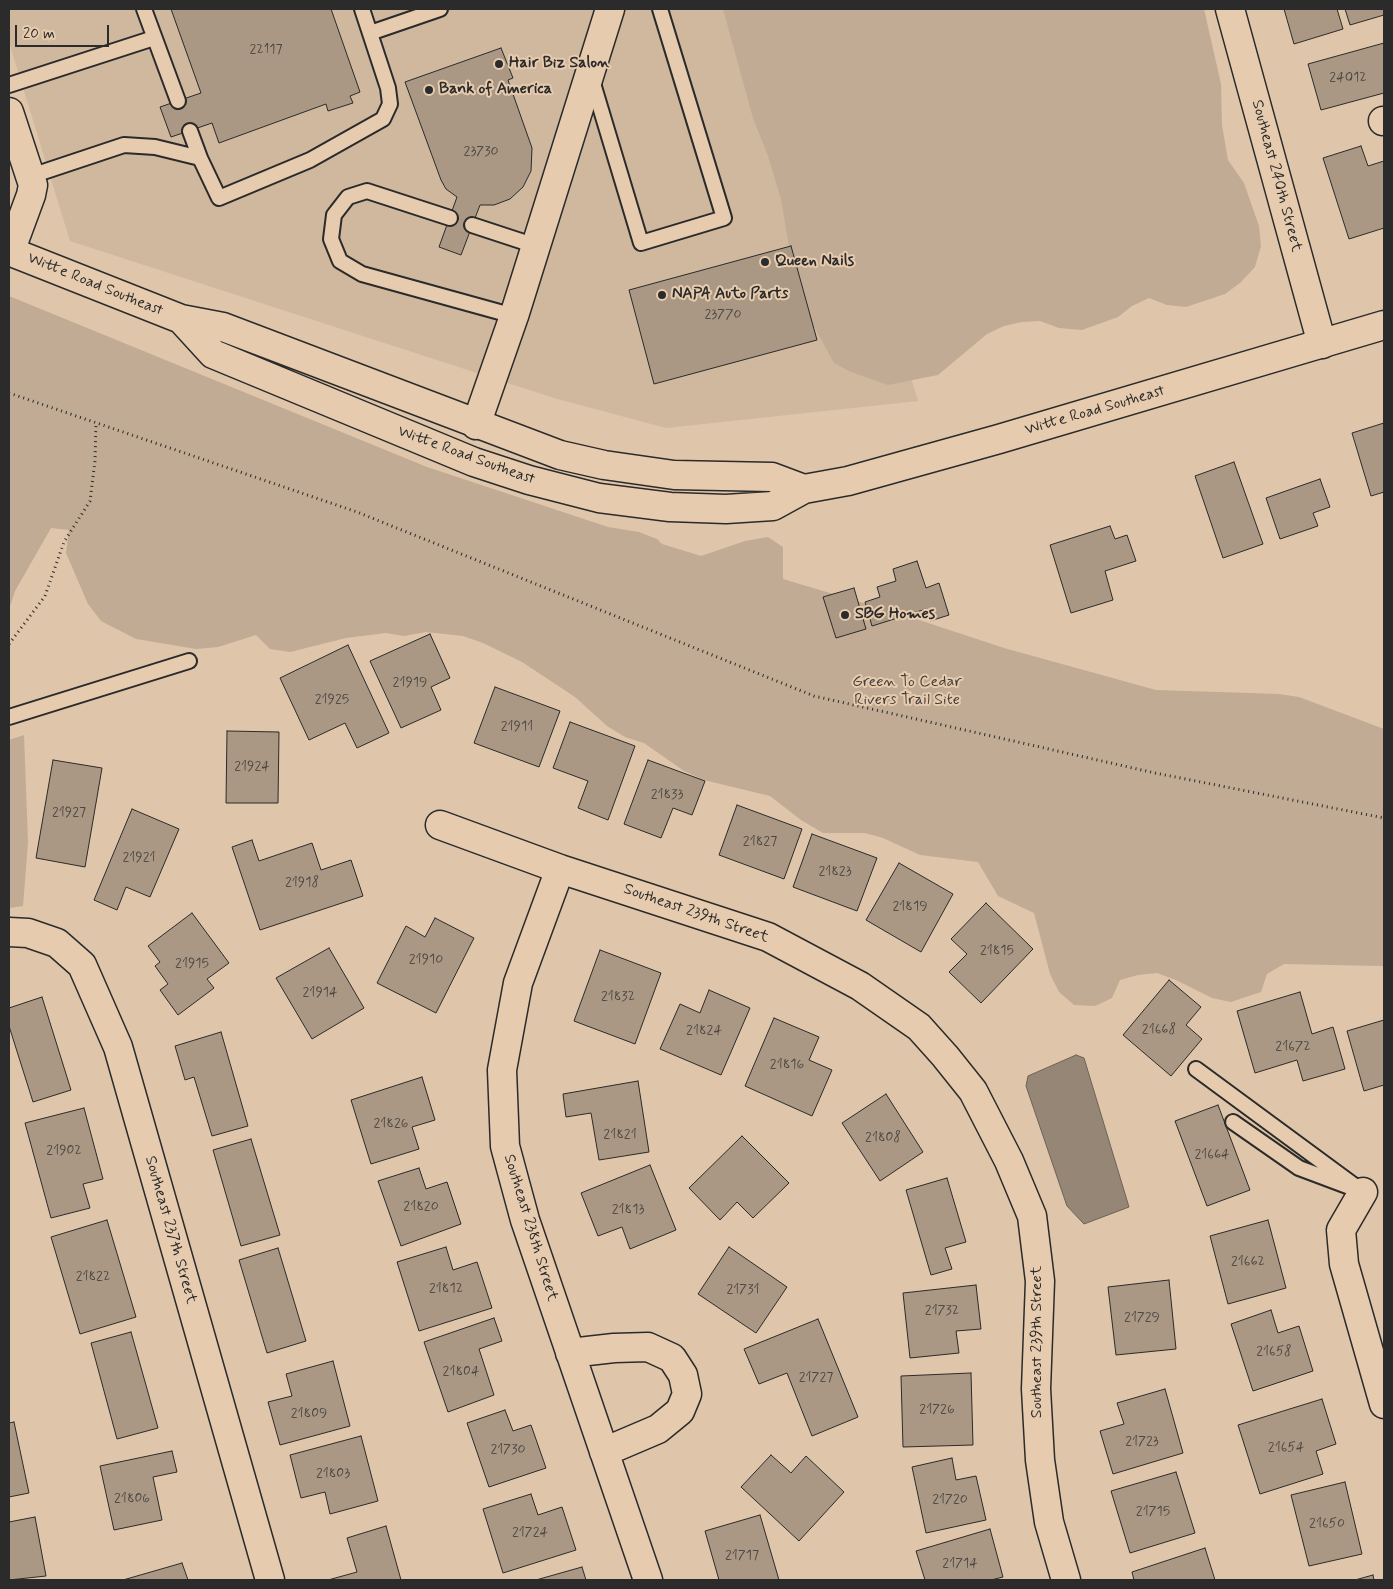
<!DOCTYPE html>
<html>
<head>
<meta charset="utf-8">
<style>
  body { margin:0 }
  #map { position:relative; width:1393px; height:1589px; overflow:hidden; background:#dfc5a9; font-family:Mynerve,sans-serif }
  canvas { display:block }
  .frame { position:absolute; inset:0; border:10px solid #2b2b2b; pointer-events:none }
  .scale { position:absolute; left:15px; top:25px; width:94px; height:22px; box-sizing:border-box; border:2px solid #2b2b2b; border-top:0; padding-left:6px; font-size:15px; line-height:18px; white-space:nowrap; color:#2b2b2b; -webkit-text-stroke:4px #e7cbae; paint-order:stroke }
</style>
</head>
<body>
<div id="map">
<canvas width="1393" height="1589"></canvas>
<div class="frame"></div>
<div class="scale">20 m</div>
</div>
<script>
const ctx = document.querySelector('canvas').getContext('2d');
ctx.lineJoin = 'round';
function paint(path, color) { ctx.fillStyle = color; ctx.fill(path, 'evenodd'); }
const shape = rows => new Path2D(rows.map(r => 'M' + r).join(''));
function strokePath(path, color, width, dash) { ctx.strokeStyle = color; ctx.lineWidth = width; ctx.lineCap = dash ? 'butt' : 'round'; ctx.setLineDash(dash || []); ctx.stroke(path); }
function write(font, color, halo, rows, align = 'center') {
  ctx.font = font + ' Mynerve,sans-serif'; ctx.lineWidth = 4; ctx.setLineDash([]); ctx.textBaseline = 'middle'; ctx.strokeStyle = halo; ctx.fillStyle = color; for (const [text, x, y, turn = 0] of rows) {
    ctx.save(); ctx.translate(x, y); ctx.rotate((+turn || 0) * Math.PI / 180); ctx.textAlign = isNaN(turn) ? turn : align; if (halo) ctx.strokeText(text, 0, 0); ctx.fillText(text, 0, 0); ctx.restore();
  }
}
const built = shape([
  [9,9,801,9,918,401,666,428,554,398,70,241,9,42]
]);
const green = shape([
  [723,9,1204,9,1221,84,1222,125,1228,160,1244,183,1259,226,1261,246,1255,267,1240,283,1225,294,1186,307,1167,305,1149,298,1132,306,1118,317,1082,330,1059,328,1040,321,1022,322,1004,326,987,334,938,375,888,385,851,372,834,363,815,328,800,313,781,199,768,156,753,118],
  [9,296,427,467,608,527,639,532,657,539,662,544,701,556,745,541,768,537,783,547,783,579,904,615,1004,648,1156,690,1279,694,1299,697,1384,729,1384,966,1284,964,1267,974,1261,992,1231,1002,1212,998,1176,980,1157,973,1138,975,1120,980,1112,998,1095,1006,1074,1005,1059,992,1050,974,1034,913,998,896,978,862,920,855,883,838,865,833,823,833,801,820,770,796,704,780,684,771,644,743,625,737,607,726,575,697,522,662,483,643,463,636,426,632,404,636,386,633,346,638,290,652,270,649,256,635,218,647,196,649,136,639,101,621,88,604,66,553,69,530,51,528,15,591,9,610],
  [24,735,28,842,23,906,9,908,9,740]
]);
const water = shape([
  [1076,1055,1084,1058,1129,1207,1084,1224,1067,1206,1026,1086,1028,1076,1076,1055]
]);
const building = shape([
  [171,9,331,9,360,92,350,96,353,103,328,111,326,104,219,143,212,123,171,137,160,107,201,93,171,9],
  [1284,9,1337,9,1343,29,1294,44,1284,9],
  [1345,9,1384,9,1384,15,1350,25,1345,9],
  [1384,43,1384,93,1321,110,1308,64,1384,43],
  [501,48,513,78,508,80,532,148,531,171,523,187,510,199,494,205,480,205,461,255,439,247,457,197,446,189,441,180,405,82,501,48],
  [1361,146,1368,166,1384,161,1384,228,1349,239,1323,158,1361,146],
  [791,246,817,340,654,384,629,290,791,246],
  [1384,423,1384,492,1371,496,1352,433,1384,423],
  [1234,462,1263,544,1223,558,1195,476,1234,462],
  [1320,479,1330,507,1313,513,1318,526,1280,539,1266,498,1320,479],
  [1110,526,1115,539,1127,535,1136,561,1105,571,1113,600,1071,613,1050,545,1110,526],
  [917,561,926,588,939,583,949,615,930,621,926,609,872,626,865,602,880,597,877,587,896,581,893,569,917,561],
  [854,588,866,629,836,638,823,597,854,588],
  [430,634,450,678,431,687,441,710,401,728,370,661,430,634],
  [348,645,389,733,357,748,345,723,309,740,280,678,348,645],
  [495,687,560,711,539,767,474,743,495,687],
  [570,722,635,746,608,820,578,808,588,781,553,768,570,722],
  [227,731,279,732,278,803,226,803,227,731],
  [53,760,102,768,85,867,36,858,53,760],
  [648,760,705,781,692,815,673,808,661,838,624,824,648,760],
  [737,805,802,829,784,879,719,855,737,805],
  [132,809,179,829,150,897,126,887,117,910,94,900,132,809],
  [812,834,877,858,857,911,793,887,812,834],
  [252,840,259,861,312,843,321,870,351,860,363,896,260,930,232,847,252,840],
  [899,863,953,894,921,952,866,920,899,863],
  [986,903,1033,949,981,1003,949,972,967,954,951,939,986,903],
  [192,913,229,963,207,979,214,988,178,1015,160,990,168,984,155,966,160,962,148,946,192,913],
  [435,918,474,938,436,1013,377,983,406,926,425,937,435,918],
  [329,948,364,1008,312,1039,276,978,329,948],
  [600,950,661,973,635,1044,574,1021,600,950],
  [1169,980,1201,1007,1186,1025,1202,1039,1171,1076,1123,1035,1169,980],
  [709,990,750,1008,721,1075,660,1049,680,1004,700,1013,709,990],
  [1300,992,1312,1034,1333,1027,1345,1069,1303,1081,1297,1060,1255,1073,1237,1011,1300,992],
  [42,997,71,1090,33,1102,9,1026,9,1008,42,997],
  [774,1018,819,1037,809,1060,832,1070,812,1116,745,1086,774,1018],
  [1384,1020,1384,1085,1364,1091,1347,1031,1384,1020],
  [221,1032,248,1126,212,1136,194,1077,185,1080,175,1046,221,1032],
  [422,1077,435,1120,412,1127,419,1149,371,1164,351,1100,422,1077],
  [638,1081,649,1152,599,1160,591,1113,566,1117,563,1094,638,1081],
  [886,1094,923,1152,880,1181,842,1123,886,1094],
  [1218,1105,1250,1190,1207,1206,1175,1121,1218,1105],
  [84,1108,103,1179,83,1184,90,1208,51,1218,25,1123,84,1108],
  [742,1136,789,1183,753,1218,737,1202,720,1220,689,1188,742,1136],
  [251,1139,280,1235,241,1246,213,1150,251,1139],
  [650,1165,676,1230,630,1249,622,1227,598,1236,581,1193,650,1165],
  [419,1168,426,1189,447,1182,461,1224,401,1246,378,1181,419,1168],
  [947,1178,966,1242,945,1248,952,1269,931,1275,906,1190,947,1178],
  [107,1220,136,1317,80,1334,51,1237,107,1220],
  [1268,1220,1286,1288,1228,1304,1210,1236,1268,1220],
  [446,1247,453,1270,477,1262,492,1308,419,1331,397,1262,446,1247],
  [729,1247,787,1287,756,1333,698,1294,729,1247],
  [278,1248,306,1341,267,1353,239,1260,278,1248],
  [1169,1280,1176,1349,1116,1355,1108,1287,1169,1280],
  [976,1285,981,1329,956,1331,959,1353,910,1358,903,1293,976,1285],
  [1271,1310,1278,1333,1299,1326,1313,1371,1253,1391,1231,1324,1271,1310],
  [494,1318,502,1341,479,1349,494,1395,448,1412,424,1342,494,1318],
  [818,1319,858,1417,812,1436,787,1373,759,1384,744,1349,818,1319],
  [131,1332,158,1428,117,1439,91,1343,131,1332],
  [333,1361,350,1426,280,1445,268,1402,292,1396,286,1374,333,1361],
  [971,1373,973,1445,903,1447,901,1376,971,1373],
  [1165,1389,1183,1453,1113,1474,1100,1431,1124,1424,1117,1403,1165,1389],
  [1322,1399,1336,1444,1316,1451,1323,1474,1260,1494,1238,1425,1322,1399],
  [505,1410,513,1431,531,1425,546,1468,489,1487,467,1423,505,1410],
  [14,1422,29,1493,9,1497,9,1423,14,1422],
  [361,1436,378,1501,330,1514,325,1492,301,1498,290,1455,361,1436],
  [172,1451,177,1472,153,1477,162,1520,114,1530,100,1466,172,1451],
  [771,1455,791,1473,806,1456,844,1492,799,1541,741,1487,771,1455],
  [952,1458,956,1480,976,1476,986,1520,926,1533,912,1467,952,1458],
  [1176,1472,1195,1533,1130,1553,1111,1491,1176,1472],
  [1345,1482,1362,1554,1309,1566,1291,1495,1345,1482],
  [531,1494,538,1515,562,1507,576,1550,503,1573,483,1509,531,1494],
  [760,1515,779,1580,719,1580,705,1531,760,1515],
  [35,1517,46,1576,9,1580,9,1522,35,1517],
  [386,1526,401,1580,328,1580,357,1572,347,1538,386,1526],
  [990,1529,1003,1577,991,1580,925,1580,916,1551,990,1529],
  [1205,1548,1215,1580,1134,1580,1132,1572,1205,1548],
  [182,1563,188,1580,123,1580,182,1563],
  [582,1567,586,1580,536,1580,582,1567],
  [1373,1575,1374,1580,1355,1580,1373,1575]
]);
const path = shape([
  [9,393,357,512,814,696,1155,773,1384,818],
  [9,644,45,596,64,542,90,501,95,461,96,423]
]);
const lane = shape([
  [144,9,178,101],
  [370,33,440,9],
  [592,80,641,243,724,218,660,9],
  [9,85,154,38],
  [190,131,200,158],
  [31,176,124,145,155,147,200,158,219,198,310,160,383,119,390,104,388,88,362,9],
  [450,218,367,191,348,197,334,215,331,239,340,261,362,274,514,316],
  [472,225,536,246],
  [9,717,189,661],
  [1196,1069,1363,1192,1299,1168,1233,1122]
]);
const street = shape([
  [1230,9,1322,344],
  [9,112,33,185,31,195,10,252],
  [1383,121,1384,121],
  [476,425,514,316,610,9],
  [440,825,560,869,768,937,860,986,919,1027,945,1056,973,1091,1009,1161,1032,1216,1040,1281,1036,1389,1040,1460,1049,1522,1066,1580],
  [560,869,518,983,502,1070,505,1146,525,1220,648,1580],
  [9,932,28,933,57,943,82,965,118,1047,270,1580],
  [1363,1192,1341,1230,1344,1264,1384,1404],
  [570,1353,614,1348,648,1347,672,1358,683,1375,687,1394,680,1411,658,1429,604,1452]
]);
const secondary = shape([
  [9,251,181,319,223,327,560,455,604,465,674,475,772,477,804,489],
  [181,319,213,354,474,462,529,480,599,498,670,507,726,509,773,506,804,489,848,481,999,439,1384,325]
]);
const markers = [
  [499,64,5,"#2b2b2b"],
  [429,90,5,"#2b2b2b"],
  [765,262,5,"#2b2b2b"],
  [662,295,5,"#2b2b2b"],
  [845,615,5,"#2b2b2b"]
];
const numberNames = [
  ["22117",266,50],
  ["24012",1348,78],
  ["23730",481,152],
  ["23770",723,315],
  ["21919",410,683],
  ["21925",332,700],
  ["21911",517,727],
  ["21924",252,767],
  ["21833",667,795],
  ["21927",69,813],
  ["21827",760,842],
  ["21921",139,858],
  ["21823",835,872],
  ["21918",302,883],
  ["21819",910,907],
  ["21815",997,951],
  ["21910",426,960],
  ["21915",192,964],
  ["21914",320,993],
  ["21832",618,997],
  ["21668",1159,1030],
  ["21824",704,1031],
  ["21672",1293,1047],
  ["21816",787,1065],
  ["21826",391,1124],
  ["21821",620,1135],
  ["21808",883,1138],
  ["21902",64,1151],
  ["21664",1212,1155],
  ["21820",421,1207],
  ["21813",628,1210],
  ["21662",1248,1262],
  ["21822",93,1277],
  ["21812",446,1289],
  ["21731",743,1290],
  ["21732",942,1311],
  ["21729",1142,1318],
  ["21658",1274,1352],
  ["21804",461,1372],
  ["21727",816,1378],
  ["21726",937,1410],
  ["21809",309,1414],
  ["21723",1142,1442],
  ["21654",1286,1448],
  ["21730",508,1450],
  ["21803",333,1474],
  ["21806",132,1499],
  ["21720",950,1500],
  ["21715",1153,1512],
  ["21650",1327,1524],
  ["21724",530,1533],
  ["21717",742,1556],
  ["21714",960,1564]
];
const poiNames = [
  ["Hair Biz Salon",509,64],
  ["Bank of America",439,90],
  ["Queen Nails",775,262],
  ["NAPA Auto Parts",672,295],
  ["SBG Homes",855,615]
];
const streetNames = [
  ["Southeast 240th Street",1276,176,75],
  ["Witte Road Southeast",95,285,22],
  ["Witte Road Southeast",1095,411,-16],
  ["Witte Road Southeast",466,456,20],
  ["Southeast 239th Street",696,914,19],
  ["Southeast 238th Street",530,1228,73],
  ["Southeast 237th Street",170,1230,74],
  ["Southeast 239th Street",1038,1342,-90]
];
const parkNames = [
  ["Green To Cedar",907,683],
  ["Rivers Trail Site",907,701]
];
paint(built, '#cfb89e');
paint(green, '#c1ab94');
paint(water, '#968676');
strokePath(water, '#6b6258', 1);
paint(building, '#aa9884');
strokePath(building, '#2b2b2b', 1);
strokePath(lane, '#2b2b2b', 18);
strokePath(street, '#2b2b2b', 31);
strokePath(secondary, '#2b2b2b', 31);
strokePath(path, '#2b2b2b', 3, [1, 4]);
strokePath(lane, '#e7cbae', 14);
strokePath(street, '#e7cbae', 28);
strokePath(secondary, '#e7cbae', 28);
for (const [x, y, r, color] of markers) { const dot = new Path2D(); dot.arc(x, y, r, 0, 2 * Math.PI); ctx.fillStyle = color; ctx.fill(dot); strokePath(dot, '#e7cbae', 2); }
write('14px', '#4b4641', null, numberNames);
write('bold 16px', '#2b2b2b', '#e7cbae', poiNames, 'left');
write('16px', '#2b2b2b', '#e7cbae', streetNames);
write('16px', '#423e3b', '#e7cbae', parkNames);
</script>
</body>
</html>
